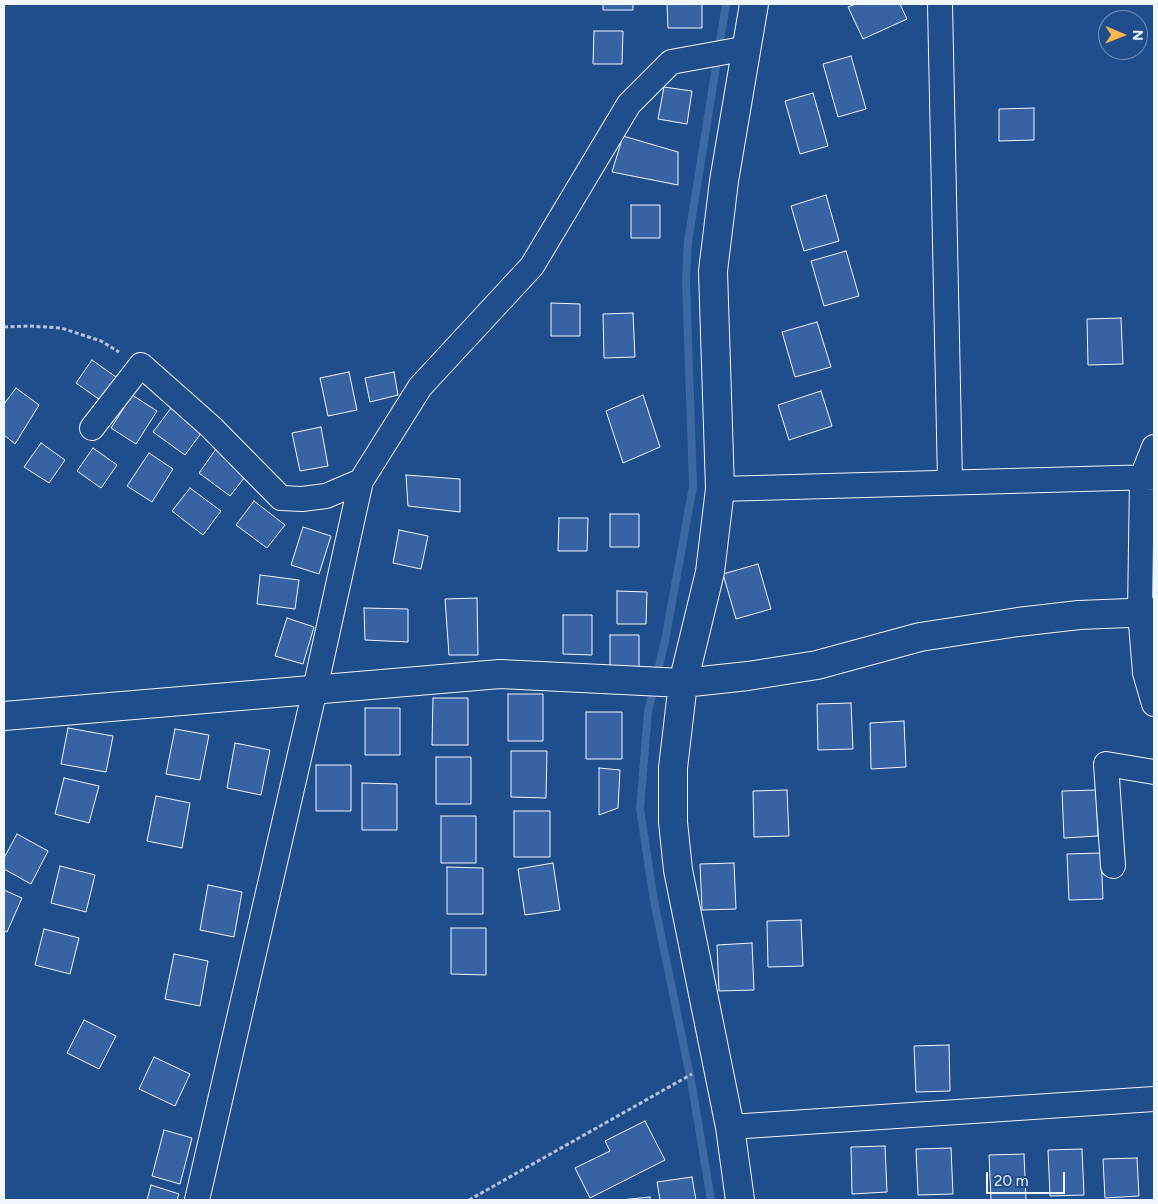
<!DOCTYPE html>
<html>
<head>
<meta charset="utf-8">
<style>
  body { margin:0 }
  #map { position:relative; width:1158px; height:1204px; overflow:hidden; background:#1f4e8c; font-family:Figtree,sans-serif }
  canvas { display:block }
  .frame { position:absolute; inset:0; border:5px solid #f2f6ff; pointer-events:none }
  .north { position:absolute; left:1098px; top:10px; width:50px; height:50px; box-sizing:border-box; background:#1f4e8c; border:1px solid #7391ba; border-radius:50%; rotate:91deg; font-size:14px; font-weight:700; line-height:20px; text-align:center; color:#f2f6ff }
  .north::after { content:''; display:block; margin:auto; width:18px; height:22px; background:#ffb74d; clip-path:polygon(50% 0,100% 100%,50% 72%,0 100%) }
  .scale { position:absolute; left:986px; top:1172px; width:79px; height:22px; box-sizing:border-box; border:2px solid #f2f6ff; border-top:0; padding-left:6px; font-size:15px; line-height:18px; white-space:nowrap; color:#f2f6ff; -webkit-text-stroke:4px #1f4e8c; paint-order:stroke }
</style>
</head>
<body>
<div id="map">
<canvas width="1158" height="1204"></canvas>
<div class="frame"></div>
<div class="north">N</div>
<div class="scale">20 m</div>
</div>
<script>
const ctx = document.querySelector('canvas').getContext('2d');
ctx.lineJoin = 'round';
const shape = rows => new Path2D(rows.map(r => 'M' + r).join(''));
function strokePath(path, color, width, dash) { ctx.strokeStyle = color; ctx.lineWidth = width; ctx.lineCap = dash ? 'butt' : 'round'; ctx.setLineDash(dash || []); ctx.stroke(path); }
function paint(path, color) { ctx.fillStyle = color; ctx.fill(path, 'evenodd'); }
const stream = shape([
  [711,1200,692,1086,654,901,640,809,648,712,665,641,693,486,686,280,688,242,726,4]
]);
const building = shape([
  [603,4,633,4,633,10,603,10,603,4],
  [667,4,702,4,702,28,668,28,667,4],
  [856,4,900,4,907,19,863,39,848,7,856,4],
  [594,31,623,31,622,64,593,64,594,31],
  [851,56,866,109,838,117,823,64,851,56],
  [664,87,692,91,687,124,658,119,664,87],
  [813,93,828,146,800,154,785,101,813,93],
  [1034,108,1034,140,999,141,999,109,1034,108],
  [623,136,678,152,678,185,612,172,623,136],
  [826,195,839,241,804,251,791,206,826,195],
  [631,205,660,205,660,238,631,238,631,205],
  [846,251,859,296,824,306,811,261,846,251],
  [551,303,580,304,580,336,551,336,551,303],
  [633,313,635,357,604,358,603,314,633,313],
  [1121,318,1123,364,1088,365,1087,319,1121,318],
  [817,322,831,367,795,377,782,332,817,322],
  [92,360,116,377,100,400,76,383,92,360],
  [349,372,357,410,328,416,320,378,349,372],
  [394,372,398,395,370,402,365,378,394,372],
  [16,388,39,405,15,444,4,435,4,404,16,388],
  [821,391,832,426,789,440,778,405,821,391],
  [132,395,157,411,136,444,111,428,132,395],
  [643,395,660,447,623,463,606,411,643,395],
  [171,408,202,432,185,455,153,432,171,408],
  [321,427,328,466,300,471,292,433,321,427],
  [41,443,65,460,49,483,24,467,41,443],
  [93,448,117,465,101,488,77,471,93,448],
  [216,449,248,473,230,496,199,473,216,449],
  [149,453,173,469,152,502,127,486,149,453],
  [406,475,460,479,460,512,408,506,406,475],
  [190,488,221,511,203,535,172,511,190,488],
  [254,501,285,525,267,548,236,525,254,501],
  [610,514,639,514,639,547,610,547,610,514],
  [559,518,588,518,587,551,558,551,559,518],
  [303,527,331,536,319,574,291,565,303,527],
  [399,530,428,536,421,569,393,563,399,530],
  [758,564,771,609,736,619,723,574,758,564],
  [260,575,299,580,295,609,257,604,260,575],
  [617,591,647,592,646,624,617,624,617,591],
  [477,598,478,655,449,655,445,599,477,598],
  [364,608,408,609,408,642,365,640,364,608],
  [563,615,592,615,592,655,563,654,563,615],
  [287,618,314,627,303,664,275,656,287,618],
  [610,635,639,635,639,668,610,668,610,635],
  [508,694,543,694,543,741,508,741,508,694],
  [433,698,468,698,468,745,432,745,433,698],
  [851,703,853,749,818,750,817,704,851,703],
  [365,708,400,708,400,755,365,755,365,708],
  [586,712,622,712,622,759,586,759,586,712],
  [904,721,906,767,871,769,870,723,904,721],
  [68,728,113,736,106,772,61,764,68,728],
  [175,729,209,735,200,780,166,774,175,729],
  [235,743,270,750,261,795,227,788,235,743],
  [511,751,547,751,546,798,511,797,511,751],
  [436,757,471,757,471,804,436,804,436,757],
  [316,765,351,765,351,811,316,811,316,765],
  [599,768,620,770,618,808,599,815,599,768],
  [64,778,99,786,89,823,55,814,64,778],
  [362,783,397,784,397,830,362,830,362,783],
  [787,790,789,836,754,837,753,791,787,790],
  [1096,790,1098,836,1064,838,1062,791,1096,790],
  [156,796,190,803,182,848,147,841,156,796],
  [514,811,550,811,550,857,514,857,514,811],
  [441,816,476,816,476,863,441,863,441,816],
  [17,834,48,851,31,884,4,869,4,858,17,834],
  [1101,853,1103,899,1069,900,1067,854,1101,853],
  [553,863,560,910,525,915,518,869,553,863],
  [734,863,736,909,702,910,700,864,734,863],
  [60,866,95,875,86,912,51,903,60,866],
  [447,867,483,868,483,914,447,914,447,867],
  [208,885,242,892,234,937,200,930,208,885],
  [4,890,22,898,7,932,4,931,4,890],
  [801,920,803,966,768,967,767,921,801,920],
  [451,928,486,928,486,975,451,974,451,928],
  [44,929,79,938,70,974,35,965,44,929],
  [752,943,754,990,719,991,717,945,752,943],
  [174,954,208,961,200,1006,165,999,174,954],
  [84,1020,116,1036,99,1069,67,1053,84,1020],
  [949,1045,950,1091,916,1092,914,1046,949,1045],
  [154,1057,190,1074,175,1106,139,1089,154,1057],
  [645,1121,665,1160,590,1198,575,1168,610,1151,605,1141,645,1121],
  [164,1130,192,1138,180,1184,152,1176,164,1130],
  [885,1146,887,1192,852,1194,851,1147,885,1146],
  [951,1148,953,1194,918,1195,916,1149,951,1148],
  [1082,1149,1084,1195,1050,1196,1048,1150,1082,1149],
  [1024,1154,1026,1200,991,1200,989,1155,1024,1154],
  [1137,1158,1139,1196,1105,1198,1103,1159,1137,1158],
  [692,1177,696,1200,660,1200,657,1182,692,1177],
  [151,1185,179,1194,177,1200,147,1200,151,1185],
  [650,1197,650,1200,620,1200,650,1197]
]);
const path = shape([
  [4,327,29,326,61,328,101,341,119,352],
  [469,1200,692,1074]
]);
const street = shape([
  [940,4,950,482],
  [92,428,141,365,211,427,281,498,302,499,326,496,361,481],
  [1154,447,1142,477,1140,612,1145,673,1154,704],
  [720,489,1154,477],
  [1113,866,1106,764,1154,772],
  [730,1127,1154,1099],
  [197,1200,315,689,361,481,420,387,532,266,629,104,671,62,748,48]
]);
const secondary = shape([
  [4,716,500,674,683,683,748,676,817,665,920,637,1018,622,1079,615,1154,612],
  [740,1200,730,1127,678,870,673,822,673,768,683,683,710,572,720,489,713,271,724,181,754,4]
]);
strokePath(stream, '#3b69a3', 8);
paint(building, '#3563a3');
strokePath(building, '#f2f6ff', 1);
strokePath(street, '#f2f6ff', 26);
strokePath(secondary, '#f2f6ff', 30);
strokePath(path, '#b3c4dc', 3, [4, 2.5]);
strokePath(street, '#1f4e8c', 24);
strokePath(secondary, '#1f4e8c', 28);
</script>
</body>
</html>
